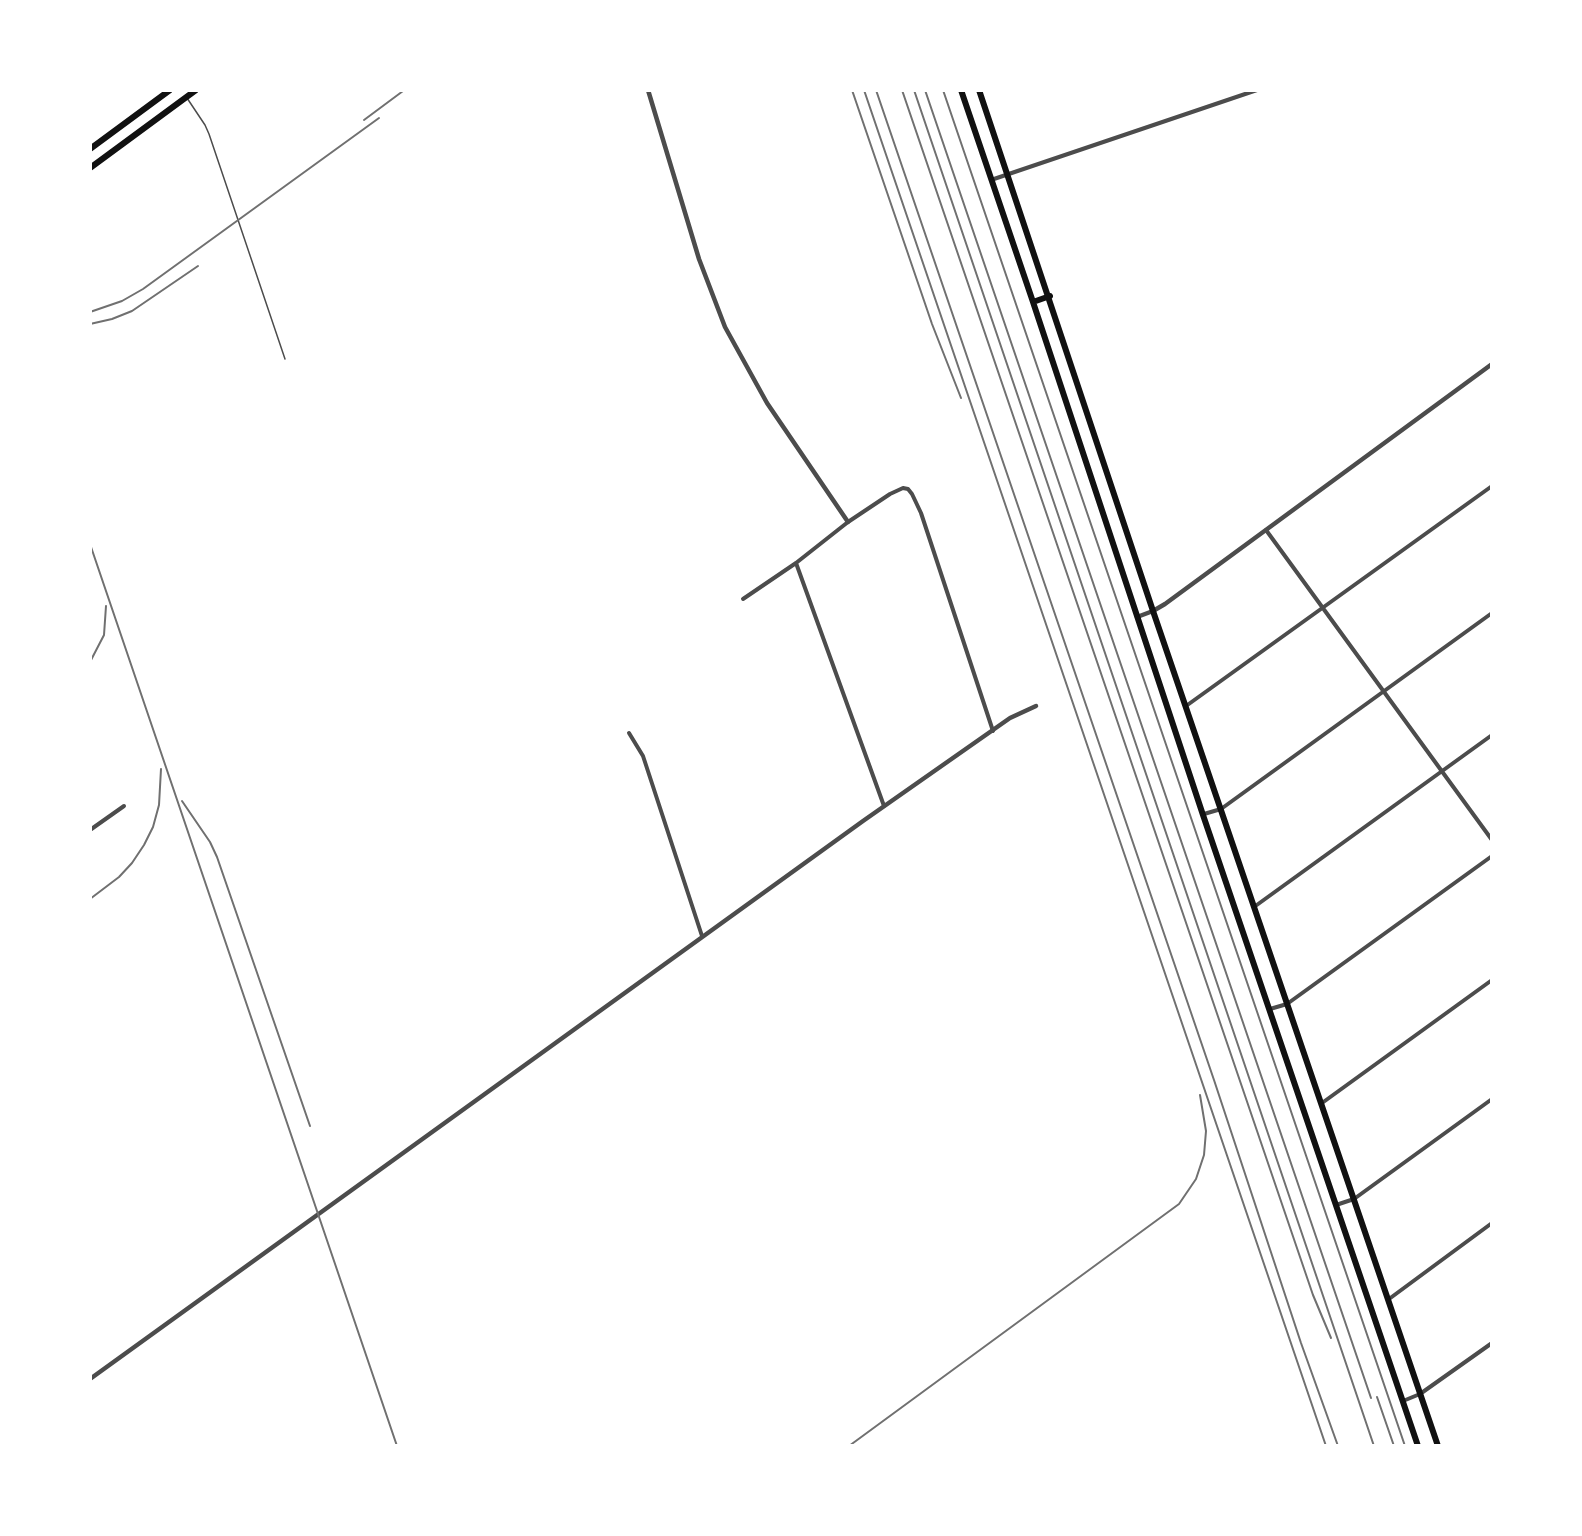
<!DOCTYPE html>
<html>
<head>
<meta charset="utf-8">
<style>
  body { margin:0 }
  #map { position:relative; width:1582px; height:1536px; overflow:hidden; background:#fff; font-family:"Archivo Narrow",sans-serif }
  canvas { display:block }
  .frame { position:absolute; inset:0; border:92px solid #fff; pointer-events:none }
</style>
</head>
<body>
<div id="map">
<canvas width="1582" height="1536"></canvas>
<div class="frame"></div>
</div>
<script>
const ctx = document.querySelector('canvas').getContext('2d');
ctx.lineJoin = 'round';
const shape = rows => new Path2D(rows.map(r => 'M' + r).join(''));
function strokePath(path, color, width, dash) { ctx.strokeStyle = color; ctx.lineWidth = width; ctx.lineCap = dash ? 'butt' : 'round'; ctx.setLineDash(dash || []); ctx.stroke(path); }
const service = shape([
  [187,98,205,125,209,134,285,359]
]);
const minor = shape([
  [991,180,1257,90],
  [1266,530,1492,840],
  [796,563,884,806],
  [743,599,796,563,848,522,890,494,903,488,908,489,912,494,921,513,993,731],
  [1186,706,1492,486],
  [629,733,643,756,702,936],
  [1204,814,1221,809,1492,613],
  [90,830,124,806],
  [1254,907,1492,735],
  [1270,1009,1287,1004,1492,856],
  [1322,1103,1492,980],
  [1336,1205,1354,1199,1492,1099],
  [1389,1299,1492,1223],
  [1403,1401,1420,1394,1492,1343]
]);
const tertiary = shape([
  [648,90,699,259,725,327,767,403,848,522],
  [1137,617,1153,611,1165,604,1492,364],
  [90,1379,863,821,1010,718,1036,706]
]);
const primary = shape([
  [961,90,1033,302,1203,815,1418,1446],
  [979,90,1153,611,1438,1446],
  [90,149,170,90],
  [90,168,196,90],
  [1033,302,1050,296]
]);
const rail = shape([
  [852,90,932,324,961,398],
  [864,90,1326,1446],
  [876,90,1214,1080,1301,1343,1338,1446],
  [902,90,1313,1295,1331,1338],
  [914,90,1374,1446],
  [925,90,1371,1398],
  [943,90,1405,1446],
  [364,120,403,91],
  [90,312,122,301,143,289,379,118],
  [90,324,112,319,132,311,198,266],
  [90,544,397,1446],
  [90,662,104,635,106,606],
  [182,801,210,842,217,857,310,1126],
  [90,899,119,877,132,863,144,845,153,827,159,805,161,769],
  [1377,1397,1394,1446],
  [849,1446,1179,1204,1196,1179,1204,1155,1206,1131,1200,1095]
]);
strokePath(service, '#4c4c4c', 1.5);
strokePath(minor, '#4c4c4c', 4);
strokePath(tertiary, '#4c4c4c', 4.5);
strokePath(primary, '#111', 6);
strokePath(rail, '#707070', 2);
</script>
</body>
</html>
